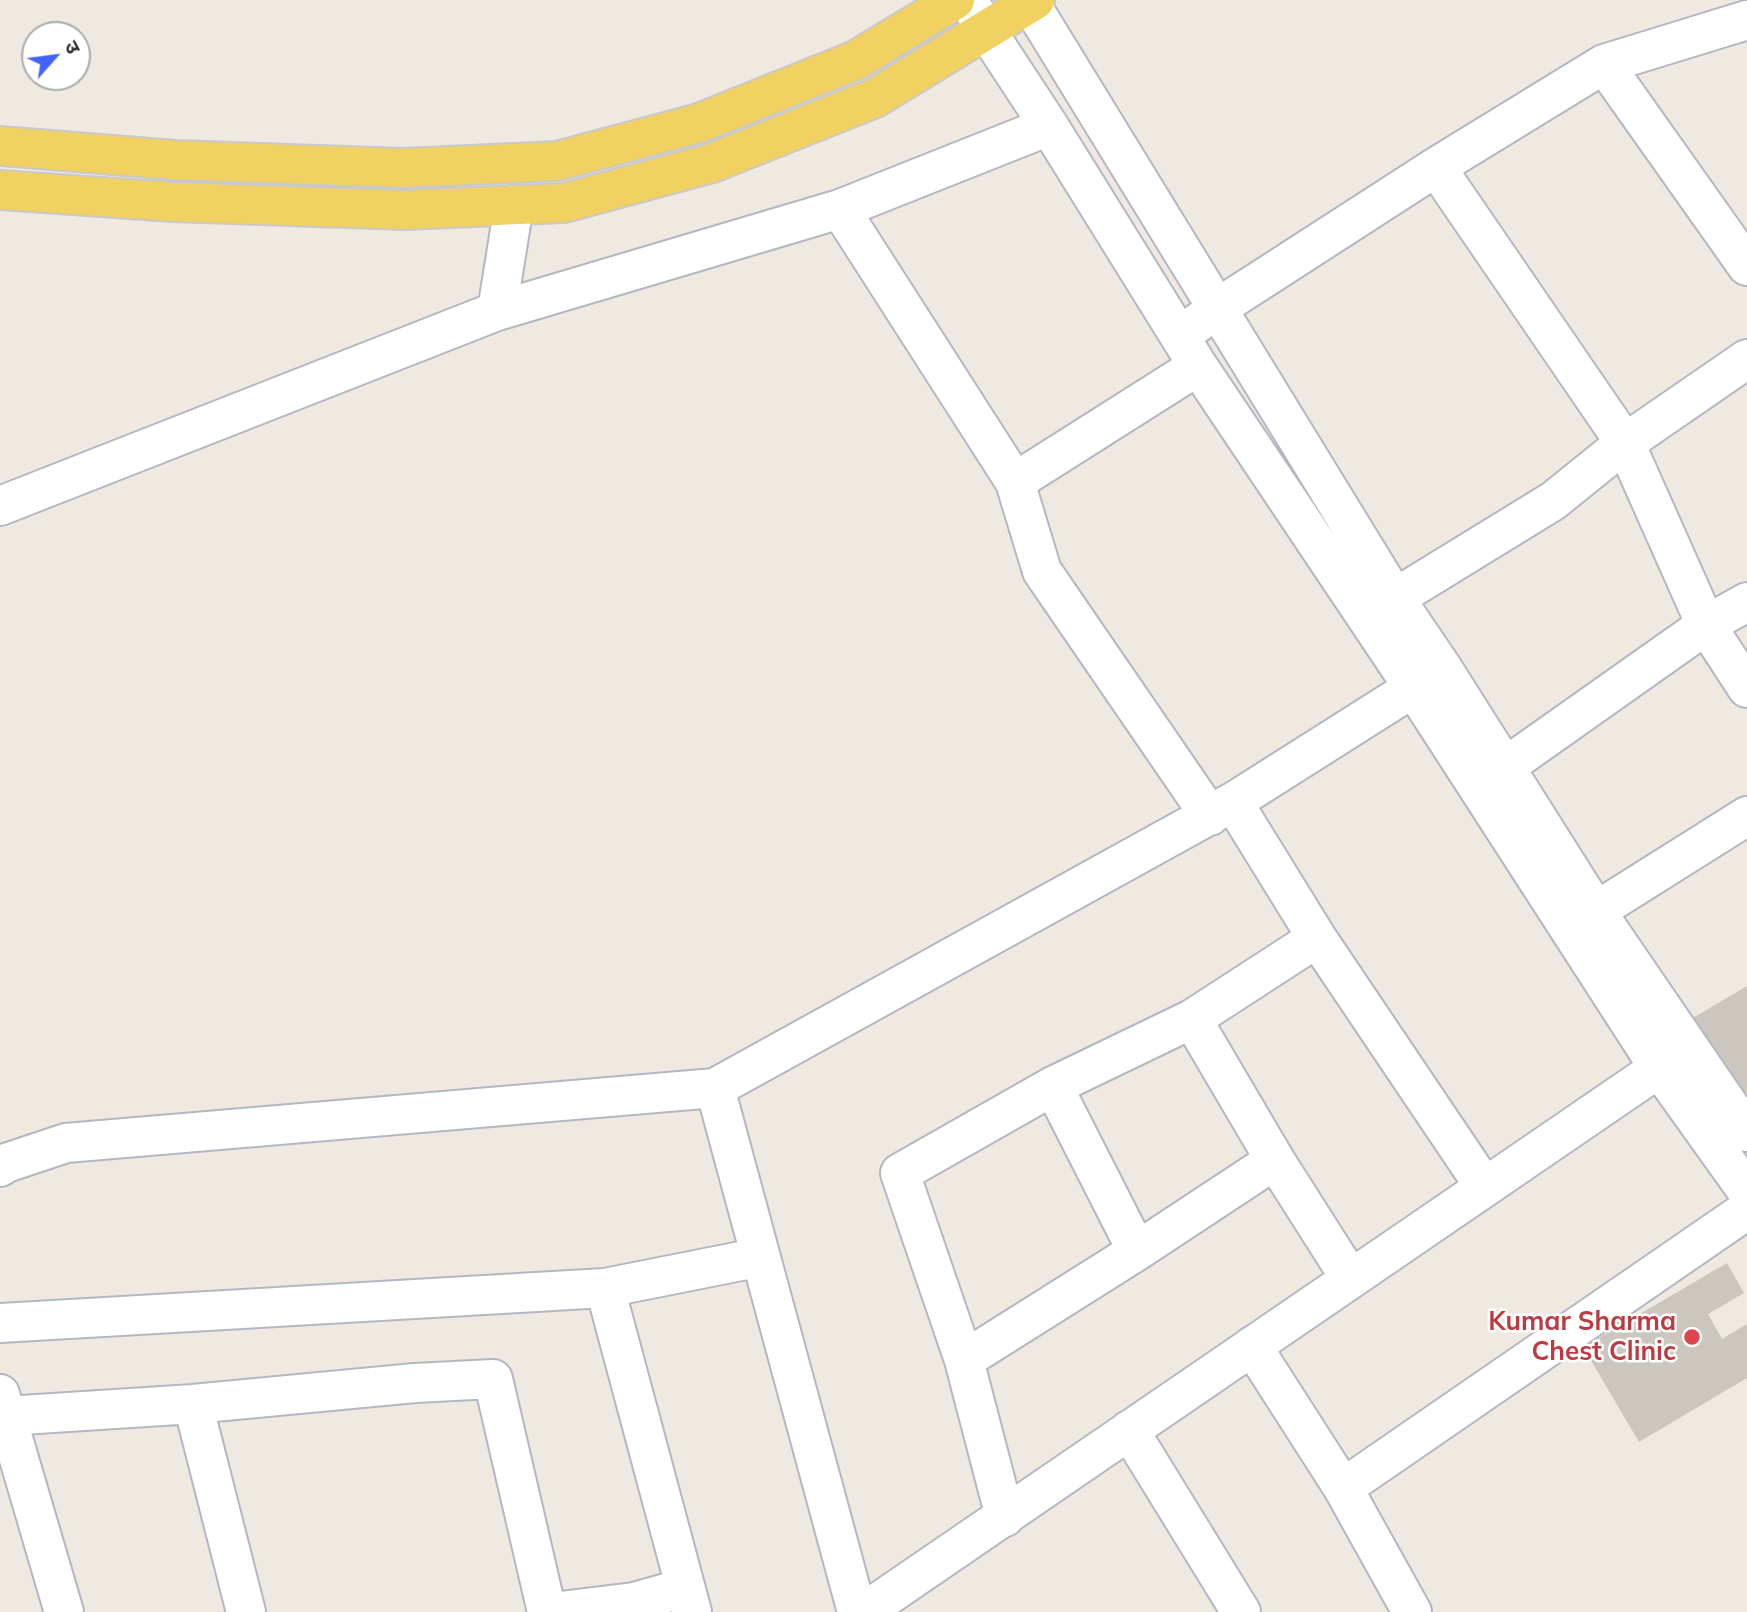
<!DOCTYPE html>
<html>
<head>
<meta charset="utf-8">
<style>
  body { margin:0 }
  #map { position:relative; width:1747px; height:1612px; overflow:hidden; background:#efe9e1; font-family:Mulish,"Noto Sans Devanagari",sans-serif }
  canvas { display:block }
  .north { position:absolute; left:21px; top:21px; width:70px; height:70px; box-sizing:border-box; background:#fff; border:2px solid #ababab; border-radius:50%; rotate:62deg; font-size:19px; font-weight:700; line-height:28px; text-align:center; color:#2e2e2e }
  .north::after { content:''; display:block; margin:auto; width:24px; height:32px; background:#4264fb; clip-path:polygon(50% 0,100% 100%,50% 72%,0 100%) }
</style>
</head>
<body>
<div id="map">
<canvas width="1747" height="1612"></canvas>
<div class="north">उ</div>
</div>
<script>
const ctx = document.querySelector('canvas').getContext('2d');
ctx.lineJoin = 'round';
function paint(path, color) { ctx.fillStyle = color; ctx.fill(path, 'evenodd'); }
const shape = rows => new Path2D(rows.map(r => 'M' + r).join(''));
function strokePath(path, color, width, dash) { ctx.strokeStyle = color; ctx.lineWidth = width; ctx.lineCap = dash ? 'butt' : 'round'; ctx.setLineDash(dash || []); ctx.stroke(path); }
function write(font, color, halo, rows, align = 'center') {
  ctx.font = font + ' Mulish,sans-serif'; ctx.lineWidth = 5; ctx.setLineDash([]); ctx.textBaseline = 'middle'; ctx.strokeStyle = halo; ctx.fillStyle = color; for (const [text, x, y, turn = 0] of rows) {
    ctx.save(); ctx.translate(x, y); ctx.rotate((+turn || 0) * Math.PI / 180); ctx.textAlign = isNaN(turn) ? turn : align; if (halo) ctx.strokeText(text, 0, 0); ctx.fillText(text, 0, 0); ctx.restore();
  }
}
const building = shape([
  [1747,986,1747,1093,1738,1098,1691,1019],
  [1727,1263,1744,1293,1708,1314,1722,1339,1747,1324,1747,1378,1639,1442,1583,1347]
]);
const minor = shape([
  [968,0,986,30,1049,126,1198,366,1413,687,1659,1068,1747,1191],
  [1028,0,1395,598,1443,669,1596,911,1747,1132],
  [1604,64,1747,266],
  [1436,167,1625,443,1706,625,1747,602],
  [514,205,497,311,840,209,1049,126],
  [840,209,1015,482,1042,571,1210,816],
  [1195,325,1216,309,1436,167,1604,64,1747,20],
  [1015,482,1198,366],
  [0,506,497,311],
  [1395,598,1553,501,1625,443,1747,359],
  [1505,767,1706,625,1747,688],
  [1233,802,1317,938,1484,1186],
  [1596,911,1747,816],
  [1192,1019,1275,1160,1350,1278],
  [1053,1086,1137,1251],
  [0,1167,6,1163,66,1143,715,1088],
  [605,1288,692,1612],
  [0,1323,605,1288,761,1257],
  [1252,1346,1343,1488,1412,1612],
  [964,1360,1137,1251,1275,1160],
  [0,1394,64,1612],
  [193,1404,246,1612],
  [6,1416,193,1404,415,1383,493,1379,547,1612],
  [1129,1430,1241,1612],
  [1343,1488,1747,1210],
  [1005,1517,964,1360,900,1173,1053,1086,1192,1019,1317,938],
  [552,1612,634,1602,684,1588],
  [857,1612,715,1088,1233,802,1443,669],
  [864,1612,1681,1053]
]);
const major = shape([
  [0,146,175,160,404,168,557,161,699,123,856,60,955,0],
  [0,190,173,202,405,210,564,203,712,163,875,98,1035,0]
]);
const markers = [
  [1692,1337,9,"#e0444e"]
];
const healthNames = [
  ["Kumar Sharma",1676,1322],
  ["Chest Clinic",1676,1352]
];
paint(building, '#cbc7bf');
strokePath(minor, '#b4b7c1', 42);
strokePath(major, '#c9c9c9', 42);
strokePath(minor, '#fff', 38);
strokePath(major, '#f2d163', 38);
for (const [x, y, r, color] of markers) { const dot = new Path2D(); dot.arc(x, y, r, 0, 2 * Math.PI); ctx.fillStyle = color; ctx.fill(dot); strokePath(dot, '#fff', 2.5); }
write('bold 26px', '#be3a42', '#fff', healthNames, 'right');
</script>
</body>
</html>
